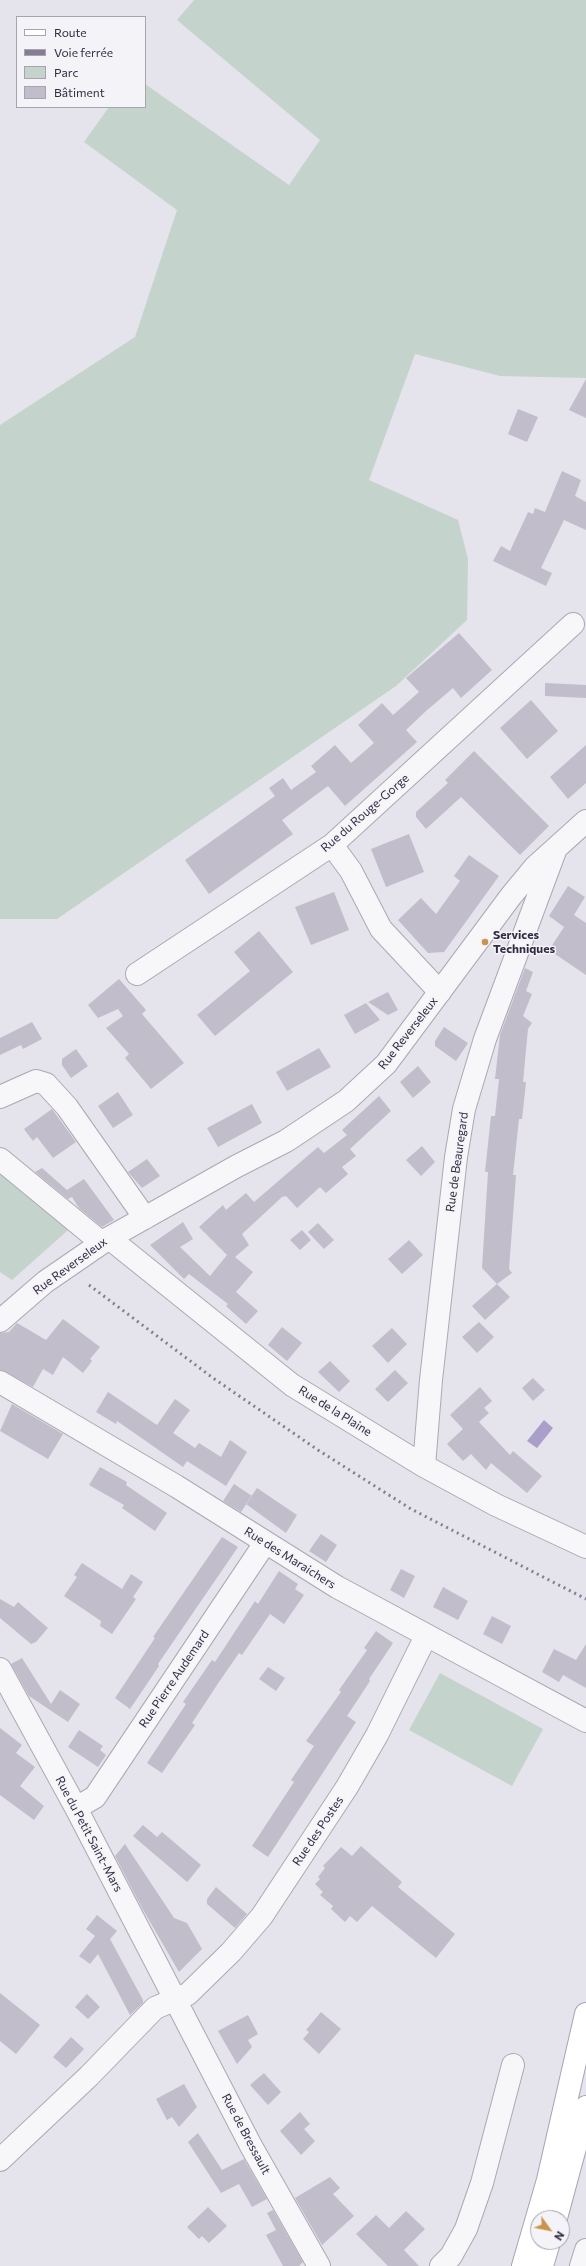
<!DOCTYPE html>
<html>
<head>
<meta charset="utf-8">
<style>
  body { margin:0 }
  #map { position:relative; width:586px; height:2266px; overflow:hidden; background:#e5e3eb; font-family:Commissioner,sans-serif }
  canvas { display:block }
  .legend { position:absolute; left:16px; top:16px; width:130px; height:92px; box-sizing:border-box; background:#f4f3f8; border:1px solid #a7a3af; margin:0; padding:5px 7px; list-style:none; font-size:12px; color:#332b42 }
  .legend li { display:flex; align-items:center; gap:8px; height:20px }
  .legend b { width:20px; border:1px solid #a7a3af }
  .north { position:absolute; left:530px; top:2210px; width:40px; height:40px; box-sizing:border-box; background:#f4f3f8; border:1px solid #a7a3af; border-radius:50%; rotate:123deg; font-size:11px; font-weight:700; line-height:16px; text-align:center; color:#332b42 }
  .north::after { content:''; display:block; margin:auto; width:14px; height:18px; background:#ca944d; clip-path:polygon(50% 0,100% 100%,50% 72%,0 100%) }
</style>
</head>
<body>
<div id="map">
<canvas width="586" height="2266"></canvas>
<ul class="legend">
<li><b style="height:5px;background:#fff"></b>Route</li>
<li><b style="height:5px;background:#847d94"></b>Voie ferrée</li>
<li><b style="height:11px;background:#c4d4cc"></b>Parc</li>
<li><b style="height:11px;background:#c2bdca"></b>Bâtiment</li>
</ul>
<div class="north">N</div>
</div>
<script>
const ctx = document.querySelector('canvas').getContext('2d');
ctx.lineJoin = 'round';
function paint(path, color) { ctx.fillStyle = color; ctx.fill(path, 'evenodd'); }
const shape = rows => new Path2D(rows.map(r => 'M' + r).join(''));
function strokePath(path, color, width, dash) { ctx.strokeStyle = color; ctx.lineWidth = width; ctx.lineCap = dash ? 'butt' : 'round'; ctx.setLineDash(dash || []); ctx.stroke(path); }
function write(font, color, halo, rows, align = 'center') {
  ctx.font = font + ' Commissioner,sans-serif'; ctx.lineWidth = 3; ctx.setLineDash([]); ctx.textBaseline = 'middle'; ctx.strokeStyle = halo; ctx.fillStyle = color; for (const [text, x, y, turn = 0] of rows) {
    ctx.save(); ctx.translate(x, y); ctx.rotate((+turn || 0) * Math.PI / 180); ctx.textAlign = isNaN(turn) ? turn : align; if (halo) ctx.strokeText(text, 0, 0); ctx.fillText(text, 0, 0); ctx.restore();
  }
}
const green = shape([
  [194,0,586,0,586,378,500,376,415,354,369,480,458,520,468,559,467,620,396,686,57,919,0,919,0,425,135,337,177,210,84,142,109,107,145,107,145,84,289,185,320,140,177,20],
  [0,1166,76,1223,12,1280,0,1272],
  [440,1673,543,1729,512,1786,409,1730]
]);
const water = shape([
  [544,1420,553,1428,537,1448,527,1441]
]);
const building = shape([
  [586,379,586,418,569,410],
  [518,409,538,417,527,442,508,434],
  [562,471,581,480,575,496,586,502,586,530,564,520,541,568,552,573,546,586,493,561,501,546,510,551,528,512,533,514,535,508,545,512],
  [459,633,492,670,461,698,453,688,426,711,406,730,417,742,345,806,328,786,282,820,293,834,209,894,185,860,275,796,269,788,283,778,291,790,316,772,311,766,335,745,351,763,374,743,358,725,382,703,393,715,419,692,406,678],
  [545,683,586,685,586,698,545,696],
  [531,700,558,731,527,759,500,728],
  [586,745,586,783,568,799,550,777],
  [474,751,549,826,520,855,461,797,426,829,416,817,416,812,448,783,445,780],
  [409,834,424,872,386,887,371,849],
  [469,855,499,876,444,952,428,953,398,920,421,898,436,914,460,881,454,876],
  [568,886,585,897,574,915,586,923,586,975,549,950,564,927,549,916],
  [334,892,349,930,311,945,295,907],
  [259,931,293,972,215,1036,197,1015,250,971,234,952],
  [525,968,533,972,526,991,532,994,523,1016,532,1023,528,1029,523,1082,526,1082,524,1101,522,1119,519,1119,513,1175,516,1175,509,1269,512,1273,497,1284,482,1268,488,1172,485,1172,491,1116,495,1116,499,1079,495,1079,496,1070,500,1035],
  [119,979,146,1010,142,1014,184,1063,151,1089,125,1058,129,1054,106,1028,123,1016,118,1009,98,1018,88,1005],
  [388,992,398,1010,388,1015,368,1002],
  [366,1003,380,1020,355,1034,344,1015],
  [32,1022,42,1039,23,1049,21,1045,0,1055,0,1038],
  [444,1027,468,1043,456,1061,435,1046,435,1041],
  [319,1048,331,1067,287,1091,276,1072],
  [76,1049,88,1066,71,1078,62,1065,62,1059],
  [418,1066,431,1082,413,1098,400,1082],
  [118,1092,133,1115,113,1128,98,1106],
  [379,1096,391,1111,350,1149,356,1156,342,1167,348,1174,326,1193,320,1187,297,1208,286,1196,282,1197,242,1234,249,1245,235,1257,253,1272,236,1292,258,1311,246,1324,226,1306,228,1304,189,1274,184,1279,150,1245,183,1222,193,1239,180,1247,210,1276,227,1255,199,1227,223,1205,226,1210,246,1193,254,1202,318,1147,324,1153,347,1135,342,1130],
  [252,1104,262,1123,218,1147,207,1128],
  [52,1109,76,1142,53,1158,37,1137,33,1141,24,1129],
  [422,1146,435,1162,421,1176,406,1160],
  [147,1159,160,1176,142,1188,128,1172],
  [42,1168,67,1190,84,1179,114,1220,102,1227,79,1208,72,1197,68,1199,35,1172],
  [318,1223,334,1240,324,1249,308,1232],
  [302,1230,311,1240,300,1250,290,1240],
  [409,1240,423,1255,402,1274,388,1259],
  [497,1284,510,1297,485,1320,472,1306],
  [63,1319,100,1347,90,1359,92,1361,83,1373,63,1357,53,1375,43,1369,33,1387,0,1370,0,1333,9,1332,17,1323,46,1340],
  [479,1322,494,1337,477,1353,462,1337],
  [282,1327,302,1343,287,1361,268,1345],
  [392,1328,407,1344,388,1363,372,1346],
  [330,1361,350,1381,339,1392,318,1372],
  [395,1370,408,1383,388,1402,375,1389],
  [533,1378,545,1390,533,1401,522,1388],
  [480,1387,492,1401,484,1408,489,1413,479,1422,510,1455,513,1451,542,1476,527,1493,491,1463,486,1470,471,1454,463,1461,447,1444,463,1429,450,1415],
  [108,1392,157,1425,175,1399,190,1410,173,1433,195,1448,199,1443,221,1457,230,1440,247,1452,226,1486,187,1461,183,1467,117,1421,116,1424,96,1412],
  [12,1404,63,1434,48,1459,0,1431],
  [100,1467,127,1482,126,1485,167,1513,155,1531,122,1508,124,1505,89,1485],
  [234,1484,252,1496,241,1512,223,1501],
  [257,1488,297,1515,286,1533,246,1504],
  [321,1534,337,1545,326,1562,309,1551],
  [222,1537,238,1547,158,1664,159,1666,130,1709,115,1698,155,1638,153,1637],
  [82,1563,122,1589,131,1574,143,1582,133,1597,136,1599,112,1634,100,1626,101,1621,64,1596,77,1577,74,1575],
  [401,1569,415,1576,404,1598,390,1590],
  [279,1571,298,1584,295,1589,304,1595,284,1624,270,1614,242,1655,239,1653,219,1682,192,1723,195,1725,162,1773,147,1763,186,1704,183,1702,212,1660,215,1662,255,1601,258,1604],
  [443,1587,468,1601,458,1620,433,1607],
  [0,1599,14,1607,18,1602,48,1628,36,1642,31,1644,0,1618],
  [492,1616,511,1626,502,1644,483,1634],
  [376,1631,393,1643,369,1679,370,1681,347,1716,356,1722,268,1857,252,1846,294,1782,291,1780,314,1746,306,1741,341,1692,339,1690,367,1650,364,1648],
  [586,1644,586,1688,563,1675,559,1682,542,1672,554,1649,576,1660],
  [22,1658,51,1704,60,1690,80,1704,68,1722,29,1696,11,1664],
  [268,1667,285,1678,276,1691,259,1679],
  [0,1728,22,1745,16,1753,35,1767,20,1786,44,1806,34,1820,0,1795],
  [79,1730,103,1746,100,1750,106,1755,98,1767,68,1747],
  [143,1825,157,1837,162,1832,201,1865,189,1880,187,1882,133,1836],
  [125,1844,174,1918,187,1923,202,1949,179,1972,142,1908,115,1856],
  [361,1846,402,1882,398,1887,455,1934,436,1958,372,1906,357,1922,350,1916,345,1922,331,1909,333,1906,320,1895,323,1892,315,1884,320,1879,318,1877,325,1868,323,1866,341,1847,352,1856],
  [216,1887,247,1914,235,1928,207,1904,207,1899],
  [97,1915,117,1931,110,1939,143,2000,143,2003,130,2015,98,1954,90,1964,79,1956,95,1936,86,1929],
  [0,1993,40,2025,16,2054,0,2041],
  [87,1994,100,2007,88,2019,75,2007],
  [321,2012,341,2029,319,2054,303,2039,309,2032,306,2030],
  [248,2015,258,2034,248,2040,252,2047,237,2064,218,2031],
  [71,2037,84,2049,66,2068,53,2057],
  [264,2073,281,2092,268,2105,250,2085],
  [184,2084,197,2107,179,2127,172,2117,167,2120,156,2099],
  [300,2112,310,2124,304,2129,315,2141,301,2155,280,2131],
  [198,2133,222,2170,244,2159,267,2199,252,2207,239,2184,221,2193,188,2142],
  [330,2177,340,2188,333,2194,354,2216,322,2245,295,2198],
  [208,2207,227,2226,209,2243,202,2236,199,2239,187,2227],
  [273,2210,303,2262,299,2266,283,2266,266,2235,276,2230,267,2213],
  [406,2211,425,2229,404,2250,419,2266,388,2266,356,2234,376,2215,389,2228]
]);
const minor = shape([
  [332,845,351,871,381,929,440,992],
  [137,974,332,845,573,624],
  [0,1097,36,1081,46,1084,67,1107,145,1218],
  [0,1159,102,1243],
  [109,1238,292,1385,424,1466,496,1505,586,1547],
  [0,1321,45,1282,109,1238,237,1166,286,1141,346,1101,386,1064,511,896,535,867,586,821],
  [0,1382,176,1486,337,1587,586,1721],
  [424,1466,431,1380,456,1157,464,1109,485,1039,555,851],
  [0,1669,76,1808,251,2146,319,2266],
  [76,1808,95,1797,265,1543],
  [0,2160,89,2076,155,2008,188,1994,231,1952,262,1916,347,1787,377,1735,426,1636],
  [441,2266,451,2256,466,2229,482,2183,513,2065],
  [581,2266,586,2250]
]);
const major = shape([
  [556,2218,586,2107],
  [523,2266,548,2180,586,2014],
  [542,2266,549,2242]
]);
const rail = shape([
  [89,1285,213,1378,318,1450,411,1509,586,1599]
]);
const markers = [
  [485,942,4,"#ca944d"]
];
const streetNames = [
  ["Rue du Rouge-Gorge",365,813,-41],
  ["Rue Reverseleux",408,1033,-52],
  ["Rue de Beauregard",457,1162,-82],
  ["Rue Reverseleux",70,1266,-36],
  ["Rue de la Plaine",335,1411,32],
  ["Rue des Maraichers",290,1558,32],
  ["Rue Pierre Audemard",174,1679,-56],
  ["Rue des Postes",318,1831,-56],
  ["Rue du Petit Saint-Mars",89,1834,62],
  ["Rue de Bressault",246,2134,62]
];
const poiNames = [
  ["Services",493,935],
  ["Techniques",493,949]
];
paint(green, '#c4d4cc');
paint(water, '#a99fc9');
paint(building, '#c2bdca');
strokePath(minor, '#aca8b5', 24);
strokePath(major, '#a9a3b6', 24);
strokePath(minor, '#f7f6f9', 22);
strokePath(major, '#fff', 22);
strokePath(rail, '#847d94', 3, [2, 4]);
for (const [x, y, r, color] of markers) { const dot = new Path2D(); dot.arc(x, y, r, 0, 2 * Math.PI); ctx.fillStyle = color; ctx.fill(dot); strokePath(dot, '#f4f3f8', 1.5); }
write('12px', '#332b42', '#f4f3f8', streetNames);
write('bold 12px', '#332b42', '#f4f3f8', poiNames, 'left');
</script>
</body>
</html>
